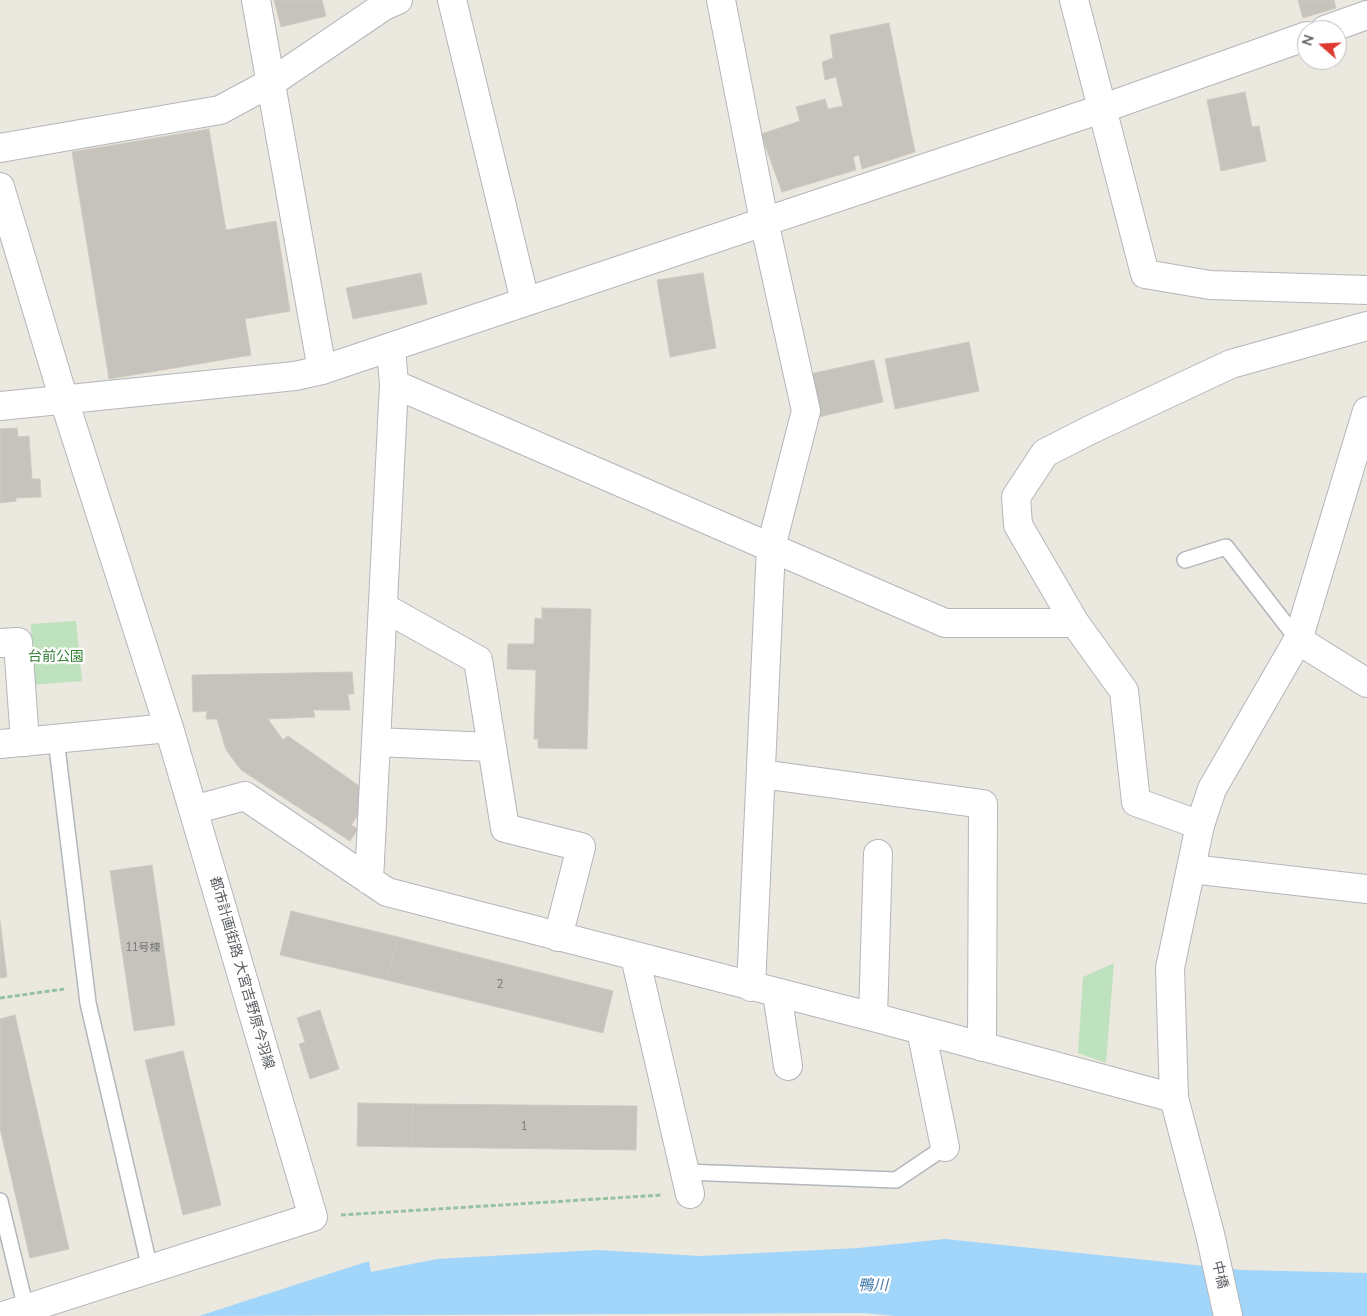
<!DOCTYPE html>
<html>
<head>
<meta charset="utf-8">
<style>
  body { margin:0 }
  #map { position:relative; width:1367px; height:1316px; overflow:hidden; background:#ebe8e0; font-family:"Nunito Sans",sans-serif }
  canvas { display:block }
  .north { position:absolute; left:1297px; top:20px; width:50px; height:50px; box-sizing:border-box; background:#fff; border:1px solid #bdbebf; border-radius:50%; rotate:289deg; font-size:14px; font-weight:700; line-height:20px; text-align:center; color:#595c60 }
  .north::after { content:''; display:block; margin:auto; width:18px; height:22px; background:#df3a32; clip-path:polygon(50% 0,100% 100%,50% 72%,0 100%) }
</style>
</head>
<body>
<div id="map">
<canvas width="1367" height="1316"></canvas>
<div class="north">N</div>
</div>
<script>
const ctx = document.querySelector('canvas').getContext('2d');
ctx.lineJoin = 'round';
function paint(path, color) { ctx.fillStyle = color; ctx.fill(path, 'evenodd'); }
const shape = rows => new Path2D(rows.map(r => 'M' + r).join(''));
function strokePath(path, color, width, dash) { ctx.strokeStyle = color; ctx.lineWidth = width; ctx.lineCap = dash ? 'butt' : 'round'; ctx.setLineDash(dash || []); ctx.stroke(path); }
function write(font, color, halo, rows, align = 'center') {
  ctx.font = font + ' "Nunito Sans","Noto Sans JP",sans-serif'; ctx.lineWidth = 4.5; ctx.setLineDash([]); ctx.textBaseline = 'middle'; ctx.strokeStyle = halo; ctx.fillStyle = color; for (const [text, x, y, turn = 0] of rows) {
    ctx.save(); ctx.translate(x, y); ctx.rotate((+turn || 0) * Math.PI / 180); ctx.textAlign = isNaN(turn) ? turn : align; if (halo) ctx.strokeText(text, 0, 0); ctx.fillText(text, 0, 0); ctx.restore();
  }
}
const green = shape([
  [76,621,82,681,31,685,31,624],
  [1114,963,1106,1063,1078,1053,1083,977]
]);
const water = shape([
  [945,1239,1243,1270,1367,1273,1367,1316,895,1316,863,1313,199,1316,369,1261,371,1272,437,1259,598,1250,700,1256,858,1248]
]);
const building = shape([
  [274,0,322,0,326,16,281,27,274,0],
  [1298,0,1334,0,1336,8,1303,18,1298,0],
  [889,23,915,152,862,169,859,155,853,157,856,170,782,192,761,134,800,121,796,107,825,99,828,109,843,106,836,77,825,80,822,62,833,58,830,35,889,23],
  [1245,92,1252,127,1259,126,1266,161,1221,171,1207,100,1245,92],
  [209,129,226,230,276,221,290,311,245,319,251,355,109,379,72,152,209,129],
  [421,273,427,304,353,319,346,288,421,273],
  [703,273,716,348,670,357,657,280,703,273],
  [969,342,979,391,895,409,885,359,969,342],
  [874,360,883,402,819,417,810,374,874,360],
  [17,428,18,437,29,436,32,479,40,479,41,497,16,498,16,501,0,503,0,429,17,428],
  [542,608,591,609,587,749,538,748,538,739,534,739,536,670,507,669,508,644,534,644,535,618,542,619,542,608],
  [352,672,354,694,348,694,350,710,313,710,315,717,268,719,283,740,288,736,365,790,365,806,351,825,358,829,350,841,241,770,226,750,217,719,206,719,207,711,193,712,192,675,352,672],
  [152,865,175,1025,134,1031,110,871,152,865],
  [291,911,398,937,387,980,280,955,291,911],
  [0,921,7,977,0,978,0,921],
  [398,937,613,991,603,1033,387,980,398,937],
  [320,1010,339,1069,310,1079,299,1044,305,1042,297,1018,320,1010],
  [15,1015,69,1249,30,1258,0,1128,0,1019,15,1015],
  [183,1051,221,1205,183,1215,145,1060,183,1051],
  [358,1103,413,1104,412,1147,357,1146,358,1103],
  [413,1104,637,1106,636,1150,412,1147,413,1104]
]);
const path = shape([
  [0,998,64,989],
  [341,1215,662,1195]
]);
const service = shape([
  [1185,560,1226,547,1298,640],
  [56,739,88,1003,150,1269],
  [685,1172,896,1180,945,1147],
  [0,1201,26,1309]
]);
const minor = shape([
  [256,0,322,370],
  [452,0,525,301],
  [721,0,764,221,806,411,771,547,751,987],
  [1074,0,1145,274,1210,285,1367,290],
  [0,148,220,110,272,82,384,6,398,0],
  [394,384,945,623,1075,623],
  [383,607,478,660,505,828,581,847,558,937],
  [1298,640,1367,683],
  [0,643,18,642,25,742],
  [376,742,491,747],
  [761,774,983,804,982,1047],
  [193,810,245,796,387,892,873,1017,1174,1098],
  [1200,825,1136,802,1124,691,1075,623,1018,525,1016,497,1045,453,1090,430,1231,364,1367,326],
  [1191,869,1367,889],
  [369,880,394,384,391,348],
  [635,957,690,1194],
  [777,993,788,1066],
  [873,1017,878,854],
  [921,1030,945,1147],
  [3,1316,313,1217,169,728]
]);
const tertiary = shape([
  [1325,30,1367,15],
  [0,187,64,400,169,728,0,744],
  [0,406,295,376,322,370,1104,108,1307,36],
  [1228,1316,1210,1234,1174,1098,1170,968,1200,825,1212,789,1298,640,1367,411]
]);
const numberNames = [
  ["11号棟",143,948],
  ["2",500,985],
  ["1",524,1127]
];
const parkNames = [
  ["台前公園",56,658]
];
const streetNames = [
  ["都市計画街路 大宮吉野原今羽線",241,973,74],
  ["中橋",1219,1275,77]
];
const waterNames = [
  ["鴨川",873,1286]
];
paint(green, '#bee2bd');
paint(water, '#a1d6fa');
paint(building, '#c6c3bd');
strokePath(building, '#cfcabf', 1);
strokePath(service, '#b3b6ba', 18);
strokePath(minor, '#b3b6ba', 30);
strokePath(tertiary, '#b3b6ba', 30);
strokePath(path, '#97c2a2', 3, [5, 2.5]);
strokePath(service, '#fff', 15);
strokePath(minor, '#fff', 28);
strokePath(tertiary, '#fff', 28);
write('11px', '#747677', null, numberNames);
write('14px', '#388039', '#fff', parkNames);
write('14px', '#595c60', '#fff', streetNames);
write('italic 15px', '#4178aa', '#fff', waterNames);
</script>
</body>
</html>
